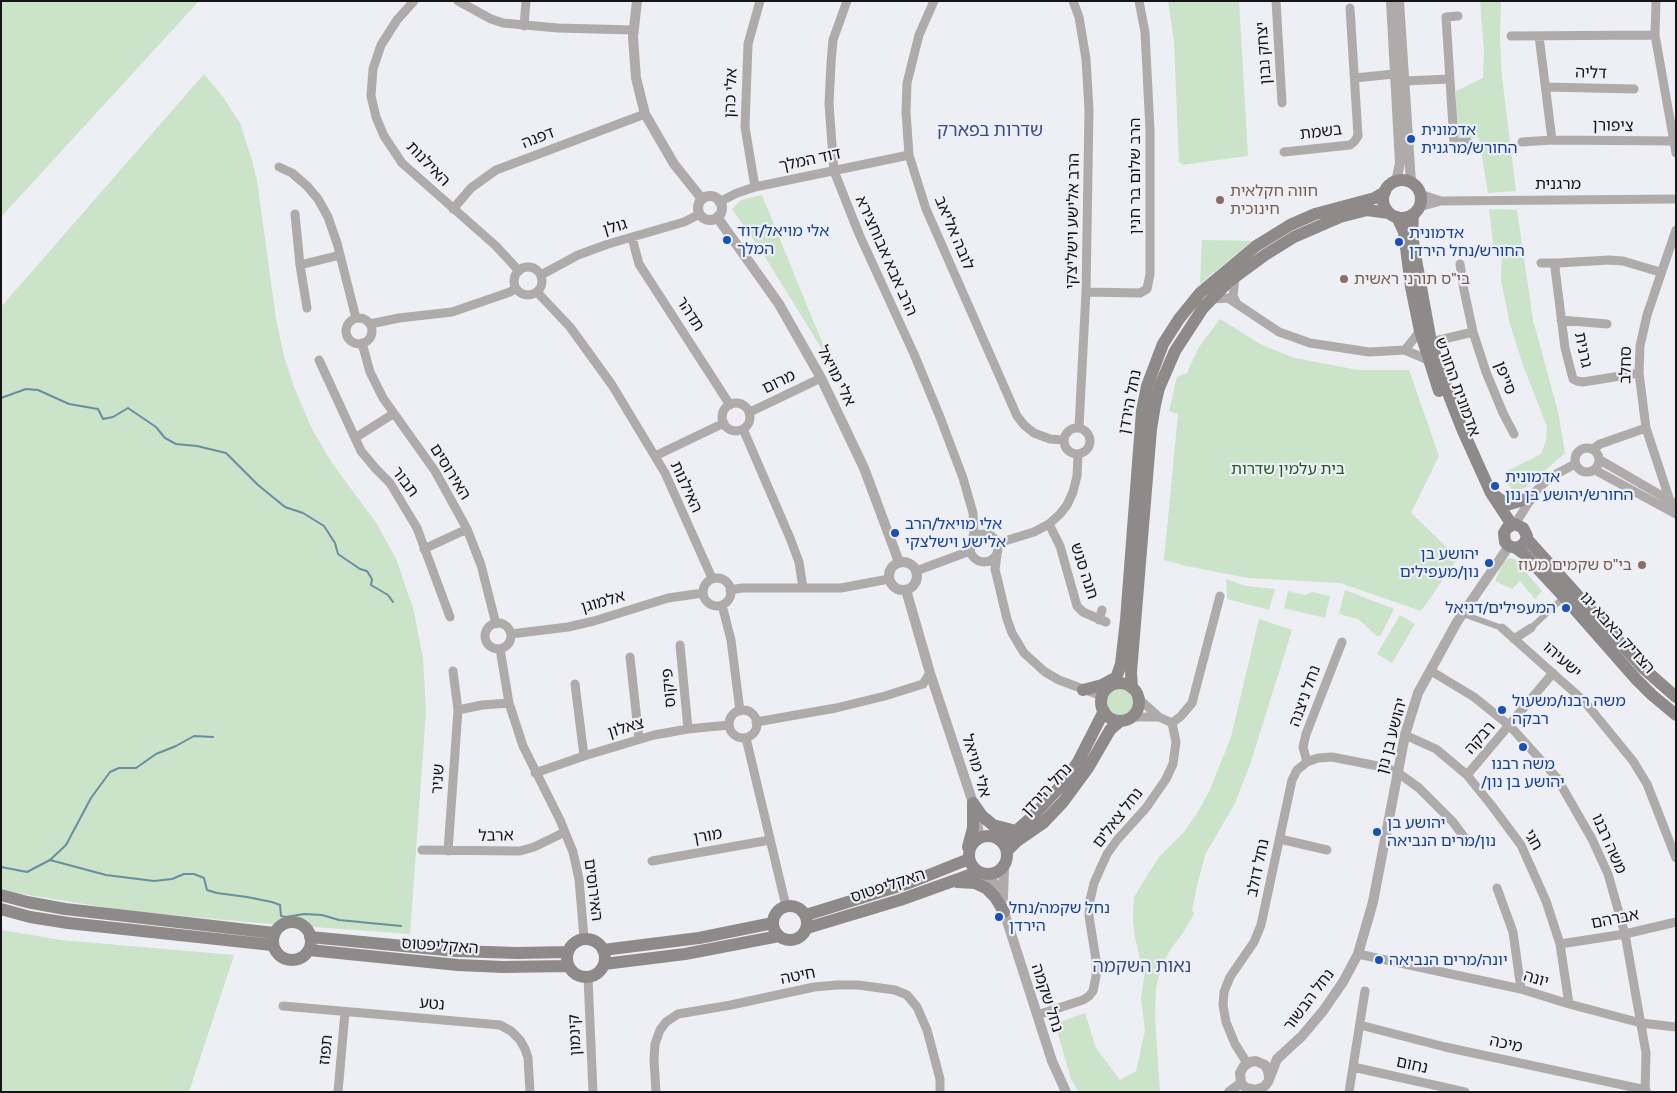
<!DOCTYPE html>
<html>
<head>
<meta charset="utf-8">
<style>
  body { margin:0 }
  #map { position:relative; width:1677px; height:1093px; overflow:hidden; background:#edeff4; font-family:Cabin,sans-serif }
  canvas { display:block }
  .frame { position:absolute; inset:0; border:2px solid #151517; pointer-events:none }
</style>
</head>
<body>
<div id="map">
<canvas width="1677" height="1093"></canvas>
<div class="frame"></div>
</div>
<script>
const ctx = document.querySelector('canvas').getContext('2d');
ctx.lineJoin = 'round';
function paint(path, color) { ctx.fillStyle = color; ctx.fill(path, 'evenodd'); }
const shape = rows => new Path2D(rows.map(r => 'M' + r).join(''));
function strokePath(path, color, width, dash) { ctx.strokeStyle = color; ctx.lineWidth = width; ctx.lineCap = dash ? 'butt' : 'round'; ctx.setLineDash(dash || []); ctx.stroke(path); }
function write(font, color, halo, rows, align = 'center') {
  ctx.font = font + ' Cabin,"Noto Sans Hebrew",sans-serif'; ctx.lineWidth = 4.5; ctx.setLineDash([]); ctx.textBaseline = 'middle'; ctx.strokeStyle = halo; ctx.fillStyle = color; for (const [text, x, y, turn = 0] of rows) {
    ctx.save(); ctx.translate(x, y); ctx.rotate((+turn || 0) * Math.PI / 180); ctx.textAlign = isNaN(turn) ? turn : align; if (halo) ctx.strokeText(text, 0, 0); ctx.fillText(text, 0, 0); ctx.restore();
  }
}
const green = shape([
  [1,1,199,1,1,217],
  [1168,1,1239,1,1248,156,1182,165,1182,163,1179,163,1174,41],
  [1480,1,1501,1,1500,39,1502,77,1516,191,1488,193,1479,138,1456,138,1456,91,1483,78,1484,51],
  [204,74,223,97,240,123,251,157,257,180,276,319,284,356,294,387,312,429,332,463,377,524,397,561,413,608,423,658,426,712,410,934,246,922,121,910,16,893,1,888,1,307],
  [762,195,812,318,833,367,760,249,732,209,741,200],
  [1489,209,1517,210,1533,320,1558,412,1565,453,1525,488,1515,491,1510,487,1503,473,1541,454,1546,441,1547,427,1523,365,1510,324,1501,281,1502,249,1494,249],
  [1202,240,1252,241,1200,284],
  [1220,319,1262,345,1295,358,1358,370,1409,370,1439,456,1411,513,1458,558,1421,611,1340,583,1248,578,1186,566,1164,560,1178,414,1169,411,1177,377,1187,373,1199,347],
  [1509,558,1515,559,1542,591,1535,599,1520,581,1512,589,1495,581,1503,563],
  [1226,579,1246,586,1275,589,1269,610,1227,599],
  [1345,590,1394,609,1381,635,1377,636,1358,619,1339,614],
  [1288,591,1305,595,1312,592,1330,596,1325,618,1284,608],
  [1400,615,1415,624,1392,663,1377,654],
  [1259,619,1292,630,1251,762,1235,803,1205,855,1196,890,1192,911,1194,912,1193,916,1182,934,1170,950,1161,968,1156,988,1155,1017,1160,1092,1079,1092,1071,1079,1055,1024,1085,1013,1096,1048,1120,1080,1136,1071,1145,1031,1141,998,1146,965,1141,963,1135,937,1133,920,1134,897,1159,857,1184,832,1196,815,1209,792,1231,737],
  '1106 701a14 14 0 1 1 28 0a14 14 0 1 1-28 0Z',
  [1,930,61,940,234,955,189,1092,1,1092]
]);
const stream = shape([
  [1,398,26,389,38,390,69,404,98,409,103,419,113,417,128,408,156,427,165,438,176,444,197,446,226,453,258,485,285,507,303,513,324,526,335,543,338,554,360,569,367,571,372,579,371,585,388,595,393,602],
  [50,860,106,875,154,881,172,879,184,874,194,874,204,878,207,890,217,893,247,897,272,902,280,905,281,916,286,917,304,914,322,915,339,920,401,926],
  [1,867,27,872,50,860,66,845,91,798,110,772,119,768,136,768,156,754,176,746,194,736,213,737]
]);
const pedestrian = shape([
  [1463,614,1502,628],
  [1531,628,1564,597]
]);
const minor = shape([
  [414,1,397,20,381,45,373,69,371,96,376,117,384,136,402,163,496,246,519,271],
  [458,1,491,19,503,23,558,28,634,30],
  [847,1,833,40,831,63,829,104,834,171,859,234,914,354,940,417,963,478,973,513,974,533,971,542],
  [934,1,919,35,907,83,906,112,909,155,926,209,1017,416,1024,425,1034,433,1050,439,1064,440],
  [1073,1,1079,17,1086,59,1089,110,1086,292,1079,427],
  [1276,1,1282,103],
  [1656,1,1655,35,1676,153],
  [1458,16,1446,17,1454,143,1468,142],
  [524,26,526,1],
  [1511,36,1655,35],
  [1539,36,1552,140],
  [1355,78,1394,74],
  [1405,81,1450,79],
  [1546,87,1634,89],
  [1522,142,1552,140,1674,141],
  [1284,152,1350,145,1354,142,1358,136,1350,8],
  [279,167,292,173,307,186,318,199,328,217,337,243,356,318],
  [755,187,745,127,748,44,760,1],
  [1420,194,1441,201],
  [719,202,737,193,755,187,909,155],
  [1419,207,1441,201,1676,199],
  [453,209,471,188,496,170,645,114],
  [295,214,300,265,307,308],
  [632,238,639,264,730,405],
  [1541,263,1558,263],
  [1460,264,1464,290,1473,332,1486,372,1503,413,1514,434],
  [300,265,340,255],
  '514 281a14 14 0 1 1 28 0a14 14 0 1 1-28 0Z',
  [541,275,578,255,608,244,684,222,700,214],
  [1235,277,1233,296,1237,304],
  [537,292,570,327,612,385,665,473,712,578],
  [1086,292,1140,293,1147,289,1150,274,1150,130,1145,32,1139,1],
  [1212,299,1228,298,1279,332,1310,343,1369,352,1405,350,1428,360],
  '346 331a13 13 0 1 1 26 0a13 13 0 1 1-26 0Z',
  [1561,320,1607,324],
  [370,324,399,318,452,312,510,292,516,288],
  [1431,342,1473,332],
  [362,343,370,372,383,398,435,471,467,529,481,565,496,624],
  [1405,350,1420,331],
  [319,360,361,451,376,469,390,483,417,528,450,617],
  [1639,373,1583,382,1577,381,1573,379,1565,348,1555,268,1558,263,1609,260,1623,261,1660,272],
  '722 417a14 14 0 1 1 28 0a14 14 0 1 1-28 0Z',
  [750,412,821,378],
  '1064 441a13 13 0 1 1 26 0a13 13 0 1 1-26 0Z',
  [743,429,790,538,799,562,803,588],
  [355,438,393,414],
  '1575 460a12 12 0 1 1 24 0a12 12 0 1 1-24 0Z',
  [1593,449,1600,444,1646,428],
  [655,456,724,423],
  [1600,460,1676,504],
  [1595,470,1676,514],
  [1670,501,1646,428,1639,373,1640,346,1647,315,1676,230],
  [1049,524,1060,546,1077,606,1083,612,1106,622],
  [1515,524,1536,491,1549,478,1575,464],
  '970 548a14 14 0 1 1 28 0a14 14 0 1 1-28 0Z',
  [998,543,1034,532,1049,524,1060,514,1067,505,1073,492,1077,476,1078,454],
  [424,549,467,529],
  [997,555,995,569,1007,619,1012,633,1024,653,1045,672,1059,680,1102,696],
  [916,571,970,551],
  '703 592a14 14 0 1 1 28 0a14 14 0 1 1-28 0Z',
  [730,590,742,588,841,588,889,579],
  [722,605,731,640,740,711],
  [1099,620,1102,610],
  '485 636a13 13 0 1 1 26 0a13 13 0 1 1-26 0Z',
  [1502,628,1584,701,1633,761,1647,784,1676,858],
  [511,634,568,627,594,621,668,598,703,593],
  [1514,639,1531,628],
  [680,645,688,729],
  [500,649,509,703,523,746,560,820,573,852,579,879,584,938],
  [630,657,639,739],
  [1431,671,1474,697,1510,726,1557,778,1592,839,1608,874,1625,934,1646,1053,1645,1092],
  [575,684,584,756],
  [458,710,482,705,509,703],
  '729 724a14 14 0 1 1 28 0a14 14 0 1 1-28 0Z',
  [1132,717,1159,717],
  [756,722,836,708,885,696,923,684,930,673],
  [1172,723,1181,716,1192,703,1220,596],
  [1405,735,1436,749,1467,775,1492,806,1521,845,1546,901,1560,944,1569,1004],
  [746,738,786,906],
  [1307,762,1303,747,1306,734,1342,642],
  [535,773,584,756,654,735,688,729,729,725],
  [1467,775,1553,673],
  [1280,839,1327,850],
  [422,850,520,851,534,847,565,832],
  [448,851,458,710,453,671],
  [652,861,770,840],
  [1497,888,1513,932,1521,989],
  [1560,944,1625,934,1676,922],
  [1358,954,1521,989,1569,1004,1641,1023,1676,1027],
  [588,977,593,1092],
  [283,1006,500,1025,511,1031,520,1040,525,1049,528,1058,530,1092],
  [1037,1015,1083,1000,1089,996,1093,991,1096,976,1096,960,1089,916,1090,900,1094,883,1107,854,1117,840,1146,808,1166,779,1173,764,1176,742,1172,723,1159,717,1139,699],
  [1360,1025,1445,1047,1646,1090],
  [1247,1063,1235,1044,1226,1022,1223,1005,1224,992,1230,977,1254,942,1261,925,1292,780,1297,770,1307,762,1318,758,1332,757,1383,767,1397,772,1419,788,1453,822,1467,841],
  [1353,1067,1465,1092],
  [338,1092,345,1012],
  [656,1092,654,1060,655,1044,660,1030,666,1022,678,1014,731,1005,814,987,837,985,858,985,895,990,907,995,917,1007,927,1030,940,1079,940,1092],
  [1349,1092,1365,991]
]);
const tertiary = shape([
  [637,1,633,37,636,78,645,114,674,164,702,199],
  [1391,1,1400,163,1396,182],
  [1399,1,1411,183],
  '698 208a12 12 0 1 1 24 0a12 12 0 1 1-24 0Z',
  [717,217,779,304,821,378,864,468,899,562],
  '889 576a14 14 0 1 1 28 0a14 14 0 1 1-28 0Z',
  [906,590,930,673,973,803,980,838],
  [983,875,993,881,997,890,1052,1061,1066,1092],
  [1003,898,1004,867],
  [1269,1077,1268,1071,1265,1065,1256,1061,1250,1062,1244,1066,1240,1073,1241,1083,1246,1088,1255,1090,1264,1087,1268,1082,1277,1059,1302,1036,1323,1011,1343,982,1358,954,1373,902,1405,735,1418,693,1457,622,1509,546],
  [1229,1092,1241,1083]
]);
const secondary = shape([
  '1383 199a19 19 0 1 1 38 0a19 19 0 1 1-38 0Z',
  [1413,214,1412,234,1415,254,1431,342,1450,398,1463,431,1491,493,1512,525,1507,528,1504,533,1505,542,1509,546,1516,548,1524,544,1527,536,1523,528,1515,524],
  [1397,217,1404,232,1411,287,1420,331,1439,391],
  [1493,494,1502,501,1510,504,1532,497],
  [1527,539,1643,668,1676,697],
  [1516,548,1524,554,1564,597,1636,679,1652,695,1676,715],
  '1101 702a19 19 0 1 1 38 0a19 19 0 1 1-38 0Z',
  [1114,684,1121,664,1126,620,1142,411,1147,386,1163,344,1179,319,1200,293,1256,246,1290,225,1315,214,1375,198,1385,192],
  [1132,688,1131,672,1151,429,1155,405,1159,388,1175,351,1203,308,1227,283,1265,255,1294,237,1340,217,1367,210,1389,213],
  [1083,690,1102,685,1113,679],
  [973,803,982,816,993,825,1016,831],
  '969 855a19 19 0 1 1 38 0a19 19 0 1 1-38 0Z',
  [1000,840,1016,831,1033,816,1065,781,1078,762,1104,711],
  [968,847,973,828,973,803],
  [1007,851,1017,841,1043,823,1063,802,1088,768,1110,730,1120,721],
  [957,882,975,883,986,888,995,897,1004,912],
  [1,895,27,902,65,909,274,933],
  '773 923a17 17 0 1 1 34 0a17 17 0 1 1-34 0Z',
  [1,909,30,917,68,923,272,945],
  [806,915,909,883,969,859],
  '273 941a19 19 0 1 1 38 0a19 19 0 1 1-38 0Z',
  [807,928,900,900,978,872],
  [310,937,456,951,517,953,568,952],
  '567 958a19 19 0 1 1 38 0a19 19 0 1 1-38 0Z',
  [309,950,458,965,503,967,568,966],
  [603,950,699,938,773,923],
  [604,964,685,954,779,936]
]);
const markers = [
  [1411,139,5,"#1a4fb4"],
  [1220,200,5,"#8d6e63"],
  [727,240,5,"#1a4fb4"],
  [1399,242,5,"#1a4fb4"],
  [1344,279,5,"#8d6e63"],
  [1495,486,5,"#1a4fb4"],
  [895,533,5,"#1a4fb4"],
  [1489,563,5,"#1a4fb4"],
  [1642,565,5,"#8d6e63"],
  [1566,608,5,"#1a4fb4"],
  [1502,710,5,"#1a4fb4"],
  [1523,747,5,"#1a4fb4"],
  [1377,832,5,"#1a4fb4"],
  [999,917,5,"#1a4fb4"],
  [1379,960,5,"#1a4fb4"]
];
const streetNames = [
  ["יצחק נבון",1264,53,-94],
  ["דליה",1591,73,2],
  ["אלי כהן",731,93,-88],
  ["ציפורן",1613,126,1],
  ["בשמת",1321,132,-7],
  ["דפנה",538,138,-21],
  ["דוד המלך",810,160,-12],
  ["האילנות",428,164,46],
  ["הרב שלום בר חנין",1135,176,-90],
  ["מרגנית",1558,184],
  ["הרב אלישע וישליצקי",1073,221,-89],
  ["גולן",615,227,-16],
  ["לובה אליאב",954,233,67],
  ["הרב אבא אבוחצירא",886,256,66],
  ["תדהר",690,314,57],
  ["גרנית",1583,350,78],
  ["סחלב",1626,365,-89],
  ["אלי מויאל",836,376,63],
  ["סייפן",1505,378,69],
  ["מרום",779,382,-26],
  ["אדמונית החורש",1457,387,70],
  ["נחל הירדן",1130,402,-79],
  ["האירוסים",450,472,58],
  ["תבור",405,482,53],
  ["האילנות",686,487,65],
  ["חנה סנש",1084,571,72],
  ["אלמוגן",603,602,-16],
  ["הצדיק באבא יגו",1617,633,48],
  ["ישעיהו",1562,660,42],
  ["פיקוס",669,688,-95],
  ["נחל ניצנה",1305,696,-70],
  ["צאלון",626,728,-16],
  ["יהושע בן נון",1392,736,-75],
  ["רבקה",1480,738,-49],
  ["אלי מויאל",976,766,73],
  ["שניר",438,779,-86],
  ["נחל הירדן",1047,790,-47],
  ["נחל צאלים",1118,818,-52],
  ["ארבל",496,836,-1],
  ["מורן",708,836,-10],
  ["חגי",1533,840,60],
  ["משה רבנו",1609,844,66],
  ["נחל דולב",1258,868,-78],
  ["האקליפטוס",888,886,-18],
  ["האירוסים",593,890,83],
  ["אברהם",1615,919,-11],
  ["האקליפטוס",440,946,4],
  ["חיטה",798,976,-11],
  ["יונה",1536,979,16],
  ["נחל שקמה",1047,998,72],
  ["נחל הבשור",1309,1000,-53],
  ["נטע",432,1004,5],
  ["קינמון",575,1035,-93],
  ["מיכה",1506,1044,12],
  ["תפוז",326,1050,-84],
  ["נחום",1412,1065,13]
];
const transitNames = [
  ["אדמונית",1421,130],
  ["החורש/מרגנית",1421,148],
  ["אלי מויאל/דוד",737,231],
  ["המלך",737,249],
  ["אדמונית",1409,233],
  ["החורש/נחל הירדן",1409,251],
  ["אדמונית",1505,477],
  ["החורש/יהושע בן נון",1505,495],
  ["אלי מויאל/הרב",905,524],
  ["אלישע וישלצקי",905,542],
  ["יהושע בן",1479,554,"right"],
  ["נון/מעפילים",1479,572,"right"],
  ["המעפילים/דניאל",1556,608,"right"],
  ["משה רבנו/משעול",1512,701],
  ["רבקה",1512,719],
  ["משה רבנו",1523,764,"center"],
  ["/יהושע בן נון",1523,782,"center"],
  ["יהושע בן",1387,823],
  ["נון/מרים הנביאה",1387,841],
  ["נחל שקמה/נחל",1009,908],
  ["הירדן",1009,926],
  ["יונה/מרים הנביאה",1389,960]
];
const educationNames = [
  ["חווה חקלאית",1230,191],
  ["חינוכית",1230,209],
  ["בי\"ס תורני ראשית",1354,279],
  ["בי\"ס שקמים מעוז",1632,565,"right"]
];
const parkNames = [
  ["בית עלמין שדרות",1288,469]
];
const neighbourhoodNames = [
  ["שדרות בפארק",990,131],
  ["נאות השקמה",1142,967]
];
paint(green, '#cae3c9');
strokePath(stream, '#698ea2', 2);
strokePath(pedestrian, '#aeabaa', 6);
strokePath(minor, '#aeabaa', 9);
strokePath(tertiary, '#aeabaa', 10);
strokePath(secondary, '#8e8a89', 12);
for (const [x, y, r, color] of markers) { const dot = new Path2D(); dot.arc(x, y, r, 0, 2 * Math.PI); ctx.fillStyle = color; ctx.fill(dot); strokePath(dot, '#edeff4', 2); }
write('16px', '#151517', '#edeff4', streetNames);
write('16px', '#164399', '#edeff4', transitNames, 'left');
write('16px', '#785e54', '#edeff4', educationNames, 'left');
write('16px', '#265a27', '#edeff4', parkNames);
write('18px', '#3a4c87', '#edeff4', neighbourhoodNames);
</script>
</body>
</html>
